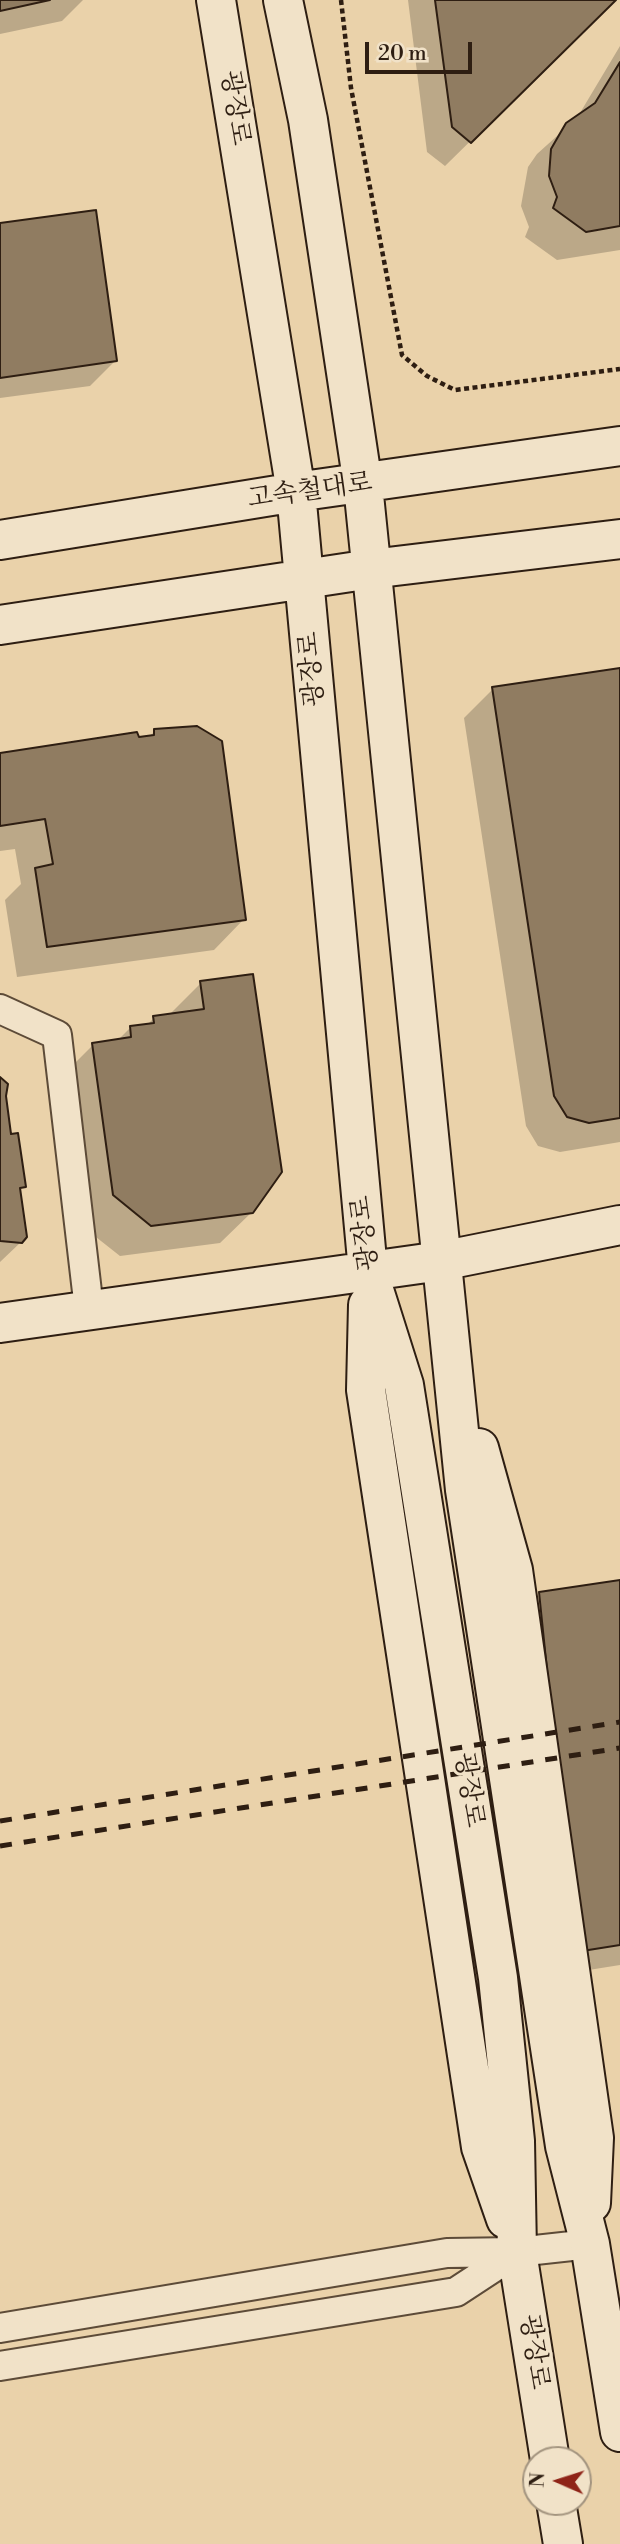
<!DOCTYPE html>
<html>
<head>
<meta charset="utf-8">
<style>
  body { margin:0 }
  #map { position:relative; width:620px; height:2544px; overflow:hidden; background:#ead2aa; font-family:"Libre Bodoni",serif }
  canvas { display:block }
  .north { position:absolute; left:522px; top:2446px; width:70px; height:70px; box-sizing:border-box; background:#f1e2c8; border:2px solid #a3947f; border-radius:50%; rotate:273deg; font-size:19px; font-weight:700; line-height:28px; text-align:center; color:#2e1e12 }
  .north::after { content:''; display:block; margin:auto; width:24px; height:32px; background:#8f2418; clip-path:polygon(50% 0,100% 100%,50% 72%,0 100%) }
  .scale { position:absolute; left:365px; top:42px; width:107px; height:32px; box-sizing:border-box; border:4px solid #2e1e12; border-top:0; padding-left:9px; font-size:21px; line-height:24px; white-space:nowrap; color:#2e1e12; -webkit-text-stroke:5px #f1e2c8; paint-order:stroke }
</style>
</head>
<body>
<div id="map">
<canvas width="620" height="2544"></canvas>
<div class="north">N</div>
<div class="scale">20 m</div>
</div>
<script>
const ctx = document.querySelector('canvas').getContext('2d');
ctx.lineJoin = 'round';
function paint(path, color) { ctx.fillStyle = color; ctx.fill(path, 'evenodd'); }
const shape = rows => new Path2D(rows.map(r => 'M' + r).join(''));
function strokePath(path, color, width, dash) { ctx.strokeStyle = color; ctx.lineWidth = width; ctx.lineCap = dash ? 'butt' : 'round'; ctx.setLineDash(dash || []); ctx.stroke(path); }
function write(font, color, halo, rows, align = 'center') {
  ctx.font = font + ' "Libre Bodoni","Noto Serif KR",serif'; ctx.lineWidth = 6; ctx.setLineDash([]); ctx.textBaseline = 'middle'; ctx.strokeStyle = halo; ctx.fillStyle = color; for (const [text, x, y, turn = 0] of rows) {
    ctx.save(); ctx.translate(x, y); ctx.rotate((+turn || 0) * Math.PI / 180); ctx.textAlign = isNaN(turn) ? turn : align; if (halo) ctx.strokeText(text, 0, 0); ctx.fillText(text, 0, 0); ctx.restore();
  }
}
const shadow = shape([
  [0,0,83,0,62,21,0,34],
  [408,0,614,0,445,166,427,152],
  [620,46,620,250,557,260,525,237,529,227,521,206,528,167,537,154,577,118],
  [0,225,115,361,90,386,0,398],
  [620,670,620,1142,560,1152,538,1146,526,1126,464,718,493,689],
  [155,731,244,919,214,950,17,977,5,900,21,884,15,849,0,851,0,755,138,739,148,738],
  [201,983,252,1212,220,1243,120,1256,82,1226,62,1076,93,1045,117,1041,130,1028,146,1026,154,1018,170,1014],
  [0,1079,10,1136,24,1186,18,1192,21,1242,0,1262],
  [620,1582,620,1965,551,1976,515,1619,540,1594]
]);
const building = shape([
  [0,0,50,0,0,11,0,0],
  [435,0,616,0,471,143,452,127,435,0],
  [620,62,620,226,586,232,553,208,557,197,549,176,551,149,566,123,595,103,620,62],
  [96,210,117,361,0,378,0,223,96,210],
  [620,668,620,1118,589,1123,567,1117,554,1096,492,687,620,668],
  [197,726,222,741,246,920,47,947,35,868,53,864,45,819,0,826,0,753,137,732,139,737,154,735,154,729,197,726],
  [253,974,282,1172,253,1213,151,1226,113,1195,92,1043,131,1037,130,1026,154,1023,153,1016,204,1009,200,981,253,974],
  [0,1077,8,1084,6,1096,11,1134,18,1133,26,1187,20,1188,27,1237,22,1243,0,1241,0,1077],
  [620,1580,620,1945,576,1952,539,1592,620,1580]
]);
const path = shape([
  [341,0,351,88,402,355,427,376,455,390,620,369]
]);
const street = shape([
  [0,1009,57,1035,89,1309],
  [0,2328,447,2253,517,2252,590,2244],
  [0,2366,456,2292,517,2252]
]);
const secondary = shape([
  [216,0,296,492,368,1271,404,1385,498,1978,515,2141,517,2252,550,2460],
  [283,0,308,120,363,485,465,1490,565,2146,590,2244,620,2432],
  [0,540,296,492,620,446],
  [0,625,371,569,620,539],
  [368,1305,366,1390,481,2147,506,2219],
  [0,1323,441,1261,620,1225],
  [479,1448,513,1570,594,2138,591,2203],
  [556,2502,563,2544]
]);
const rail = shape([
  [0,1821,620,1722],
  [0,1846,620,1748]
]);
const streetNames = [
  ["광장로",234,108,81],
  ["고속철대로",310,492,-8],
  ["광장로",313,669,-95],
  ["광장로",366,1233,-97],
  ["광장로",468,1790,81],
  ["광장로",533,2352,81]
];
paint(shadow, '#0003');
paint(building, '#907c61');
strokePath(building, '#2e1e12', 2);
strokePath(street, '#5d4b38', 32);
strokePath(secondary, '#2e1e12', 42);
strokePath(path, '#2e1e12', 4.5, [5, 3.5]);
strokePath(street, '#f1e2c8', 28);
strokePath(secondary, '#f1e2c8', 38);
strokePath(rail, '#2e1e12', 5, [12, 12]);
write('26px', '#2e1e12', '#f1e2c8', streetNames);
</script>
</body>
</html>
